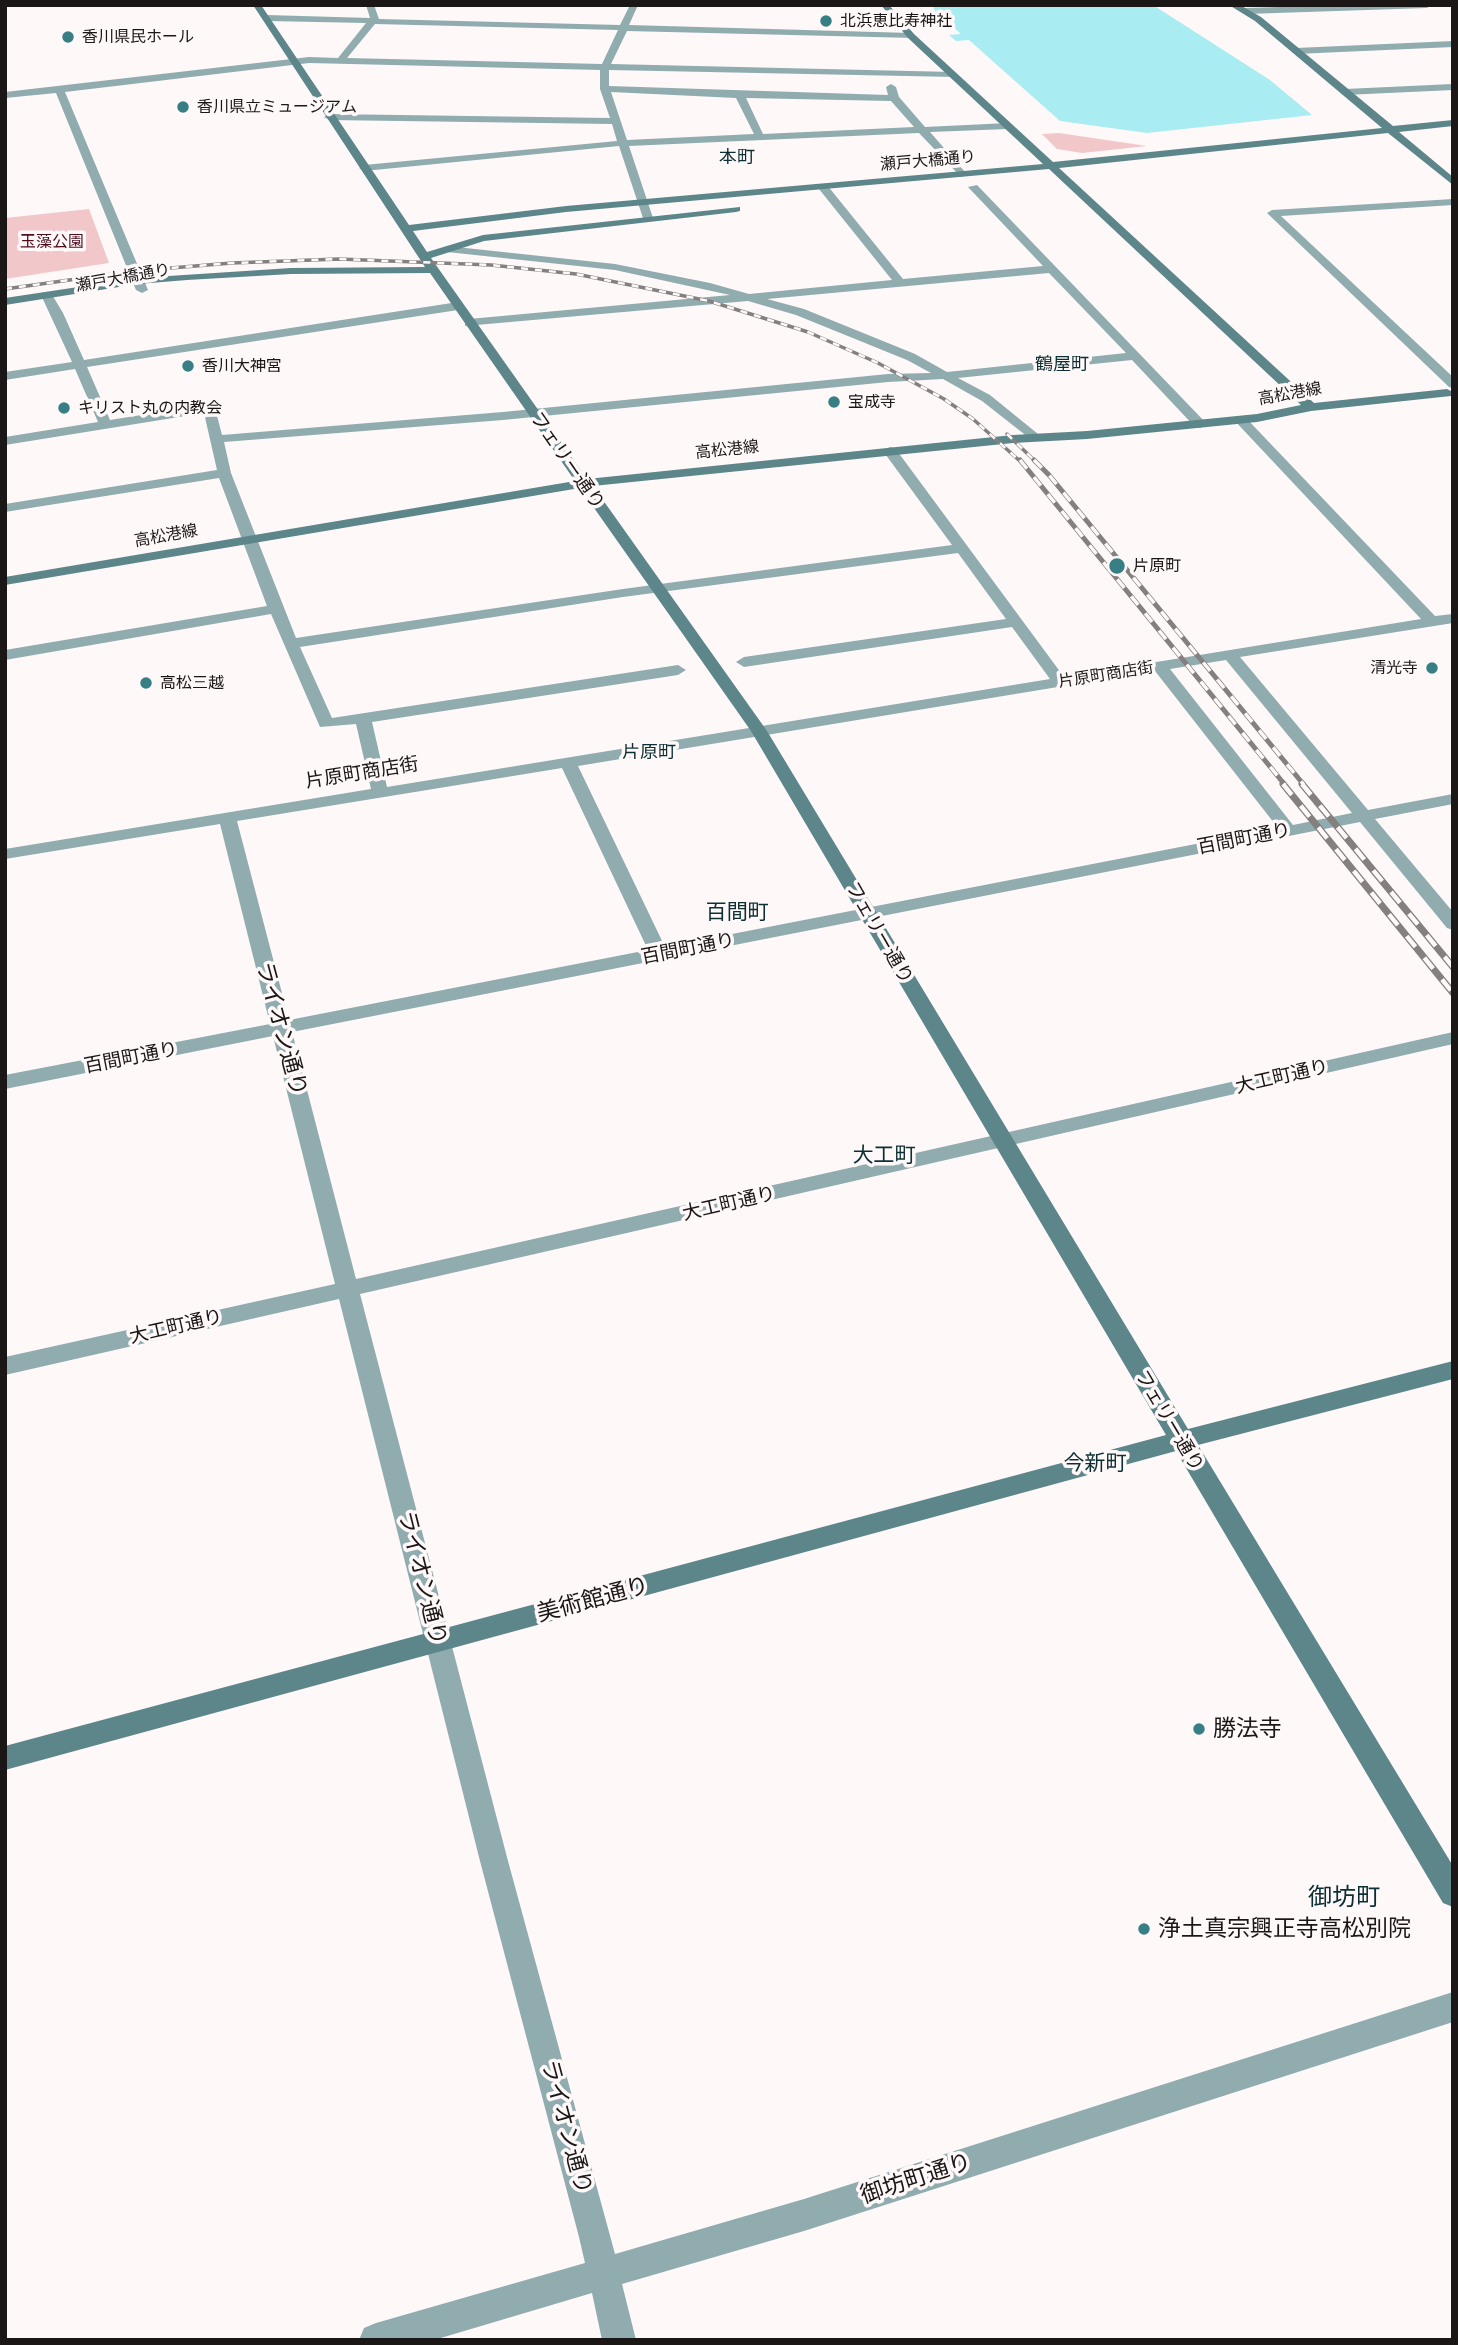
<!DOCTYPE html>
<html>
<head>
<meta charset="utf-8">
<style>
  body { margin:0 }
  #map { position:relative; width:1458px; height:2345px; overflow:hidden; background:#fef8f9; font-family:Figtree,sans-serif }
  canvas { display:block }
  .frame { position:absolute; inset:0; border:7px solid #1b1717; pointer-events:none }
</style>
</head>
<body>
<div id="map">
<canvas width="1458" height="2345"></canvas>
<div class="frame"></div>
</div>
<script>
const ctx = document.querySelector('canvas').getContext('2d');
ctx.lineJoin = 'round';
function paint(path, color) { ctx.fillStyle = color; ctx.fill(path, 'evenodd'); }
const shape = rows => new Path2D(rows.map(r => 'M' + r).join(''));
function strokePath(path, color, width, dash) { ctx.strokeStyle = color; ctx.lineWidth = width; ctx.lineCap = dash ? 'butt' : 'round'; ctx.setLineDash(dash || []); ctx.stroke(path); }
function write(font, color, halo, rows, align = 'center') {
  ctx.font = font + ' Figtree,"Noto Sans JP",sans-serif'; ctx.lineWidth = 7; ctx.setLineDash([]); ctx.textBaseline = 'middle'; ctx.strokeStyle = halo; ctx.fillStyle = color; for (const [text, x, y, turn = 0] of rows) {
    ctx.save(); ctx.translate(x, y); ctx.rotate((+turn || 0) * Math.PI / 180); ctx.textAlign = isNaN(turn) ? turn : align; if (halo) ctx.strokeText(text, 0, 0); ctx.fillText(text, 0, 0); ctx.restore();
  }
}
const green = shape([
  [1059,133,1147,146,1082,153,1057,149,1042,134],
  [89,209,109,263,5,279,5,218]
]);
const water = shape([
  [933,5,1153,5,1270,80,1312,115,1147,133,1060,121,969,40,956,41,949,35,961,34,935,11]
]);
const street = shape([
  [366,5,374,5,379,19,620,25,630,5,638,5,629,25,911,33,915,36,914,38,627,31,611,64,953,72,958,75,956,77,609,70,609,86,888,95,886,87,891,84,896,87,899,97,925,127,1008,123,1013,126,1008,129,930,132,965,172,965,176,961,177,919,133,629,146,653,218,648,221,643,218,619,146,364,171,359,168,364,165,617,141,612,124,329,120,324,117,329,114,610,118,600,89,600,70,309,63,65,92,148,290,142,293,136,290,56,93,5,98,5,92,309,57,338,58,366,23,267,21,263,18,267,15,370,18,366,5],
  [375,24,618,30,602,64,347,58,375,24],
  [611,92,736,98,754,134,627,140,611,92],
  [746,98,891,101,914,127,763,134,746,98],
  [1342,5,1431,5,1427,8,1246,14,1242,11,1246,8,1342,5],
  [1453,41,1453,47,1296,54,1291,51,1296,48,1453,41],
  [1453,84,1453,90,1345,95,1340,92,1345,89,1453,84],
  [823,184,827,185,903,279,1043,266,968,187,977,185,1207,424,1200,428,1195,427,1132,360,958,378,990,395,1038,434,1038,440,1033,441,982,401,943,379,888,382,503,420,224,442,231,473,296,638,623,589,952,545,883,451,890,447,895,448,1064,677,1421,619,1234,420,1240,416,1245,417,1435,616,1453,614,1453,623,1240,657,1368,810,1453,794,1453,804,1375,819,1453,912,1453,930,1447,928,1360,822,292,1032,356,1279,1453,1032,1453,1044,360,1294,508,1861,615,2254,804,2199,1453,1992,1453,2022,804,2231,622,2284,636,2340,602,2340,592,2293,434,2340,359,2340,364,2328,376,2323,585,2263,579,2237,480,1861,339,1299,5,1375,5,1357,335,1284,273,1036,5,1089,5,1075,270,1024,220,824,5,859,5,849,371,789,356,724,320,727,271,614,5,660,5,650,267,606,219,478,5,512,5,504,217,470,204,413,5,445,5,437,98,422,75,369,5,380,5,372,72,362,41,295,47,292,51,293,63,313,84,360,458,302,464,306,458,310,87,367,110,420,209,404,215,408,222,435,503,412,888,374,931,373,907,360,796,315,748,301,465,326,465,320,469,319,730,295,615,270,447,252,441,249,447,246,615,264,710,283,749,294,892,280,819,189,818,187,823,184],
  [1049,273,1126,353,947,372,915,354,804,309,767,299,1049,273],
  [958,553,1006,619,744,657,736,662,744,667,1012,627,1050,679,387,787,372,722,678,675,686,670,678,665,332,718,300,647,623,597,958,553],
  [1226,660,1352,813,1293,825,1170,669,1226,660],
  [1155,671,1278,828,665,947,578,766,1155,671],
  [562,768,648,950,289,1020,237,821,562,768],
  [1453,199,1453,205,1281,216,1453,377,1453,388,1449,387,1267,213,1272,210,1453,199]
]);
const secondary = shape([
  [253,5,261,5,409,225,566,206,1043,164,908,38,881,5,889,5,914,34,1053,162,1382,128,1255,21,1229,5,1240,5,1261,17,1393,126,1453,120,1453,126,1399,132,1453,177,1453,185,1388,133,1059,168,1314,403,1447,389,1453,392,1451,396,1311,411,1257,422,1087,439,1013,443,593,486,767,731,1188,1429,1453,1361,1453,1379,1198,1445,1453,1866,1453,1907,1443,1903,1176,1451,5,1770,5,1746,1166,1435,751,731,580,488,5,585,5,577,575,481,430,273,291,274,187,280,138,284,5,305,5,298,138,278,291,268,425,267,253,5],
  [1049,169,1301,405,1257,414,1087,431,1013,435,587,479,431,258,484,241,736,212,740,211,740,207,483,235,427,252,413,231,566,212,1049,169]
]);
const railFar2 = shape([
  [5,289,134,271,232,263,339,259,491,265,576,274,709,301,808,332,878,363,944,399,973,419,1021,462],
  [1007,434,1036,462]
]);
const railFar1 = shape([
  [1020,460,1285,785],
  [1034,460,1049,475,1304,785]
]);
const rail = shape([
  [1283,784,1453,993],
  [1302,784,1453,967]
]);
const markers = [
  [826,21,7,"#377f85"],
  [68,37,7,"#377f85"],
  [183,107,7,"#377f85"],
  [188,366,7,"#377f85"],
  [834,402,7,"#377f85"],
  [64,408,7,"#377f85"],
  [1117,566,9,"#377f85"],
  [1432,668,7,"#377f85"],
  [146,683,7,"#377f85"],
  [1199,1729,7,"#377f85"],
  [1144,1929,7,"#377f85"]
];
const farPoinames = [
  ["北浜恵比寿神社",840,21],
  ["香川県民ホール",82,37],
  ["香川県立ミュージアム",197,107],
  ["香川大神宮",202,366],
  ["宝成寺",848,402],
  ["キリスト丸の内教会",78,408],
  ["片原町",1133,566],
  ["清光寺",1418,668,"right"],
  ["高松三越",160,683]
];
const farStreetnames = [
  ["瀬戸大橋通り",928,161,-5],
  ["瀬戸大橋通り",123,278,-10],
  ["高松港線",1290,394,-10],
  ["高松港線",727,450,-6],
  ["高松港線",166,536,-10],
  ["片原町商店街",1106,675,-9]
];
const farParknames = [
  ["玉藻公園",52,242]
];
const farNeighbourhoodnames = [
  ["本町",737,158],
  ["鶴屋町",1062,365],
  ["片原町",649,753]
];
const streetNames = [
  ["フェリー通り",567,461,55],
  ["片原町商店街",362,773,-9],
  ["百間町通り",1244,839,-11],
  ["フェリー通り",879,933,60],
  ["百間町通り",688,949,-11],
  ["百間町通り",131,1058,-11],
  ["大工町通り",1282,1077,-13],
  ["大工町通り",729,1204,-13],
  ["大工町通り",176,1327,-13],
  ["フェリー通り",1169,1421,59]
];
const neighbourhoodNames = [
  ["百間町",737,913],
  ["大工町",884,1156],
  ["今新町",1095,1464]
];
const nearStreetnames = [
  ["ライオン通り",281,1029,75],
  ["ライオン通り",422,1578,76],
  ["美術館通り",593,1600,-15],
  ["ライオン通り",566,2127,75],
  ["御坊町通り",916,2179,-18]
];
const nearPoinames = [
  ["勝法寺",1213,1729],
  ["浄土真宗興正寺高松別院",1158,1929]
];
const nearNeighbourhoodnames = [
  ["御坊町",1344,1898]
];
paint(green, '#f2c7ca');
paint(water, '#a9ecf1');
paint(street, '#90acae');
paint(secondary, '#5c8689');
strokePath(railFar2, '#858080', 3.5);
strokePath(railFar1, '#858080', 5);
strokePath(rail, '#858080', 7);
strokePath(railFar2, '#fef8f9', 2.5, [7]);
strokePath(railFar1, '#fef8f9', 3.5, [11]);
strokePath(rail, '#fef8f9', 4.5, [14]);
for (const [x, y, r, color] of markers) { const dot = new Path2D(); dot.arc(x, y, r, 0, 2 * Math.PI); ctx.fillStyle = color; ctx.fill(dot); strokePath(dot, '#fef8f9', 2.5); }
write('16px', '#1b1717', '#fef8f9', farPoinames, 'left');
write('16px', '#1b1717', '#fef8f9', farStreetnames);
write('16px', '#4f0c1c', '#fef8f9', farParknames);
write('18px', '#0b2f32', '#fef8f9', farNeighbourhoodnames);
write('19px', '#1b1717', '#fef8f9', streetNames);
write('21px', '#0b2f32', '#fef8f9', neighbourhoodNames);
write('23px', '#1b1717', '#fef8f9', nearStreetnames);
write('23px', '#1b1717', '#fef8f9', nearPoinames, 'left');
write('24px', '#0b2f32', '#fef8f9', nearNeighbourhoodnames);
</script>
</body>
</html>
